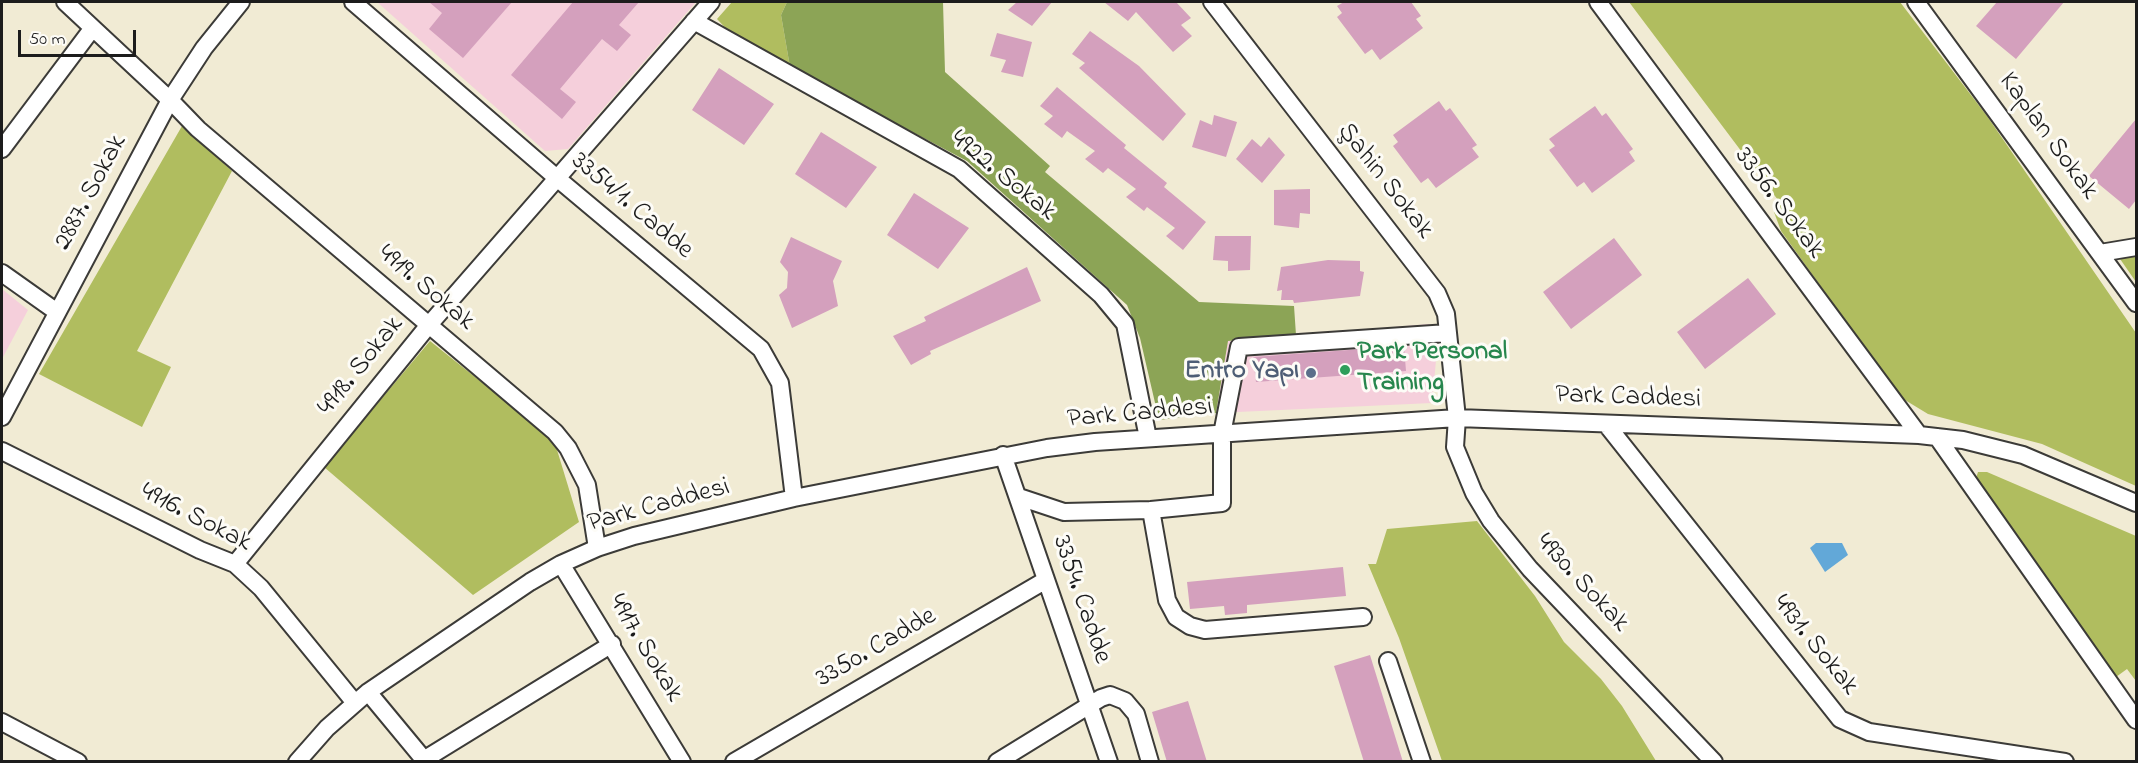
<!DOCTYPE html>
<html>
<head>
<meta charset="utf-8">
<style>
  body { margin:0 }
  #map { position:relative; width:2138px; height:763px; overflow:hidden; background:#f1ebd4; font-family:"Indie Flower",sans-serif }
  canvas { display:block }
  .frame { position:absolute; inset:0; border:3px solid #1c1c1c; pointer-events:none }
  .scale { position:absolute; left:18px; top:30px; width:118px; height:27px; box-sizing:border-box; border:3px solid #1c1c1c; border-top:0; padding-left:8px; font-size:18px; line-height:21px; white-space:nowrap; color:#1c1c1c; -webkit-text-stroke:4px #fdfcf7; paint-order:stroke }
</style>
</head>
<body>
<div id="map">
<canvas width="2138" height="763"></canvas>
<div class="frame"></div>
<div class="scale">50 m</div>
</div>
<script>
const ctx = document.querySelector('canvas').getContext('2d');
ctx.lineJoin = 'round';
function paint(path, color) { ctx.fillStyle = color; ctx.fill(path, 'evenodd'); }
const shape = rows => new Path2D(rows.map(r => 'M' + r).join(''));
function strokePath(path, color, width, dash) { ctx.strokeStyle = color; ctx.lineWidth = width; ctx.lineCap = dash ? 'butt' : 'round'; ctx.setLineDash(dash || []); ctx.stroke(path); }
function write(font, color, halo, rows, align = 'center') {
  ctx.font = font + ' "Indie Flower",sans-serif'; ctx.lineWidth = 6; ctx.setLineDash([]); ctx.textBaseline = 'middle'; ctx.strokeStyle = halo; ctx.fillStyle = color; for (const [text, x, y, turn = 0] of rows) {
    ctx.save(); ctx.translate(x, y); ctx.rotate((+turn || 0) * Math.PI / 180); ctx.textAlign = isNaN(turn) ? turn : align; if (halo) ctx.strokeText(text, 0, 0); ctx.fillText(text, 0, 0); ctx.restore();
  }
}
const built = shape([
  [377,2,696,2,568,149,545,151],
  [2,289,28,310,2,359],
  [1429,324,1437,350,1432,403,1216,413,1228,341]
]);
const green = shape([
  [732,2,787,2,781,15,790,67,736,39,717,19],
  [1629,2,1900,2,1987,116,2136,333,2136,486,2042,444,1928,414,1900,397,1781,231,1774,212,1781,204],
  [182,126,232,171,137,351,171,367,142,427,39,374],
  [2136,253,2136,282,2118,256],
  [430,341,554,440,579,522,473,595,324,467],
  [1978,472,1987,472,2136,536,2136,681,2127,669,2116,677,1975,481],
  [1477,521,1535,596,1564,642,1601,679,1622,706,1656,761,1442,761,1399,638,1368,564,1376,564,1387,529]
]);
const forest = shape([
  [787,2,943,2,945,72,1050,166,1045,172,1199,302,1294,306,1296,335,1228,341,1216,413,1159,420,1140,338,1127,305,967,161,790,67,781,15]
]);
const water = shape([
  [1816,543,1842,543,1848,555,1825,572,1810,548]
]);
const building = shape([
  [429,2,512,2,463,58,429,29,442,13],
  [573,2,639,2,619,25,631,35,617,51,602,39,560,89,576,102,562,119,511,75],
  [1017,2,1052,2,1032,26,1008,10],
  [1104,2,1176,2,1191,18,1181,25,1192,36,1173,52,1136,12,1128,21],
  [1344,2,1411,2,1421,16,1416,19,1423,28,1380,60,1372,49,1365,54,1337,17,1342,13,1337,6],
  [1997,2,2064,2,2016,59,1976,26],
  [1090,31,1139,66,1186,114,1163,141,1079,68,1085,63,1072,54],
  [997,33,1032,42,1023,77,1001,72,1006,60,990,56],
  [719,68,774,104,744,145,692,110],
  [1057,87,1126,145,1124,148,1167,183,1164,187,1206,222,1183,250,1166,236,1175,228,1147,207,1144,211,1126,197,1136,189,1108,168,1103,173,1085,159,1095,151,1067,131,1062,138,1044,124,1053,116,1040,106],
  [1439,101,1446,111,1450,108,1477,145,1472,148,1479,157,1436,188,1428,178,1421,183,1393,146,1398,142,1393,135],
  [1595,106,1602,116,1606,113,1633,149,1629,152,1635,161,1592,193,1584,182,1577,187,1549,150,1555,146,1549,139],
  [1214,115,1237,122,1226,157,1192,147,1200,120,1212,125],
  [2136,119,2136,200,2129,209,2089,176],
  [821,132,877,167,846,208,795,174],
  [1269,137,1285,155,1262,183,1236,159,1252,139,1261,147],
  [1310,189,1310,214,1300,213,1299,228,1274,225,1274,190],
  [914,193,969,228,938,269,887,235],
  [1215,236,1251,236,1250,270,1228,271,1228,261,1213,260],
  [791,237,842,261,833,281,838,306,792,328,779,295,787,288,788,272,780,262],
  [1614,238,1642,275,1571,329,1543,292],
  [1328,260,1360,261,1360,271,1364,272,1360,296,1294,303,1293,300,1281,300,1282,290,1277,291,1281,267],
  [1027,267,1041,301,930,351,931,354,911,365,893,336,926,321,924,317],
  [1748,278,1776,314,1705,369,1677,332],
  [1404,346,1406,371,1256,382,1253,357],
  [1343,567,1346,596,1247,605,1247,613,1225,615,1224,606,1190,609,1187,582],
  [1370,655,1403,762,1364,762,1334,666],
  [1188,701,1207,762,1167,762,1152,712]
]);
const minor = shape([
  [65,2,170,100,198,129,555,432,568,448,587,485,597,548],
  [353,2,558,179,761,349,780,383,794,498],
  [1212,2,1437,293,1446,314,1457,418,1455,447,1474,493,1491,521,1530,569,1714,762],
  [1598,2,1919,435],
  [1916,2,2136,303],
  [694,21,959,169,1101,295,1125,324,1148,438],
  [2,149,92,29],
  [2100,253,2136,247],
  [2,273,57,312],
  [2,417,170,100,204,48,241,2],
  [1606,424,1840,719,1869,732,2065,762],
  [1937,437,2136,720],
  [2,451,200,550,235,564,261,588,355,703],
  [1003,455,1109,762],
  [1019,497,1064,512,1151,510,1222,503,1222,434,1239,347,1448,333],
  [1151,510,1167,600,1176,617,1190,626,1205,630,1363,617],
  [235,564,428,326,711,2],
  [561,564,682,762],
  [1388,661,1422,762],
  [368,692,426,762],
  [2,722,78,762],
  [425,759,612,644],
  [297,762,327,728,368,692,530,582,561,564,597,548,634,536,794,498,1047,448,1095,442,1457,418,1919,435,1963,440,2023,455,2136,503],
  [734,762,1046,580],
  [997,762,1101,698,1110,695,1125,701,1136,714,1150,762]
]);
const markers = [
  [1345,370,6,"#2e9e5b"],
  [1311,373,6,"#5c6f8a"]
];
const streetNames = [
  ["Kaplan Sokak",2047,137,54],
  ["4922. Sokak",1002,177,39],
  ["Şahin Sokak",1384,182,52],
  ["2887. Sokak",92,193,-62],
  ["3356. Sokak",1778,204,53],
  ["3354/1. Cadde",631,207,40],
  ["4919. Sokak",425,289,40],
  ["4918. Sokak",362,367,-51],
  ["Park Caddesi",1628,399,2],
  ["Park Caddesi",1140,415,-5],
  ["Park Caddesi",659,507,-15],
  ["4916. Sokak",195,519,27],
  ["4930. Sokak",1581,584,47],
  ["3354. Cadde",1080,600,71],
  ["4931. Sokak",1814,646,51],
  ["4917. Sokak",644,649,59],
  ["3350. Cadde",877,649,-30]
];
const leisureNames = [
  ["Park Personal",1357,354],
  ["Training",1357,385]
];
const serviceNames = [
  ["Entro Yapı",1299,373]
];
paint(built, '#f5cfdb');
paint(green, '#b0bd5f');
paint(forest, '#8ca456');
paint(water, '#62a8d8');
paint(building, '#d4a0bd');
strokePath(minor, '#3c3b38', 20);
strokePath(minor, '#fff', 16);
for (const [x, y, r, color] of markers) { const dot = new Path2D(); dot.arc(x, y, r, 0, 2 * Math.PI); ctx.fillStyle = color; ctx.fill(dot); strokePath(dot, '#fdfcf7', 2); }
write('27px', '#1c1c1c', '#fdfcf7', streetNames);
write('bold 27px', '#27864d', '#fdfcf7', leisureNames, 'left');
write('bold 27px', '#4e5e75', '#fdfcf7', serviceNames, 'right');
</script>
</body>
</html>
